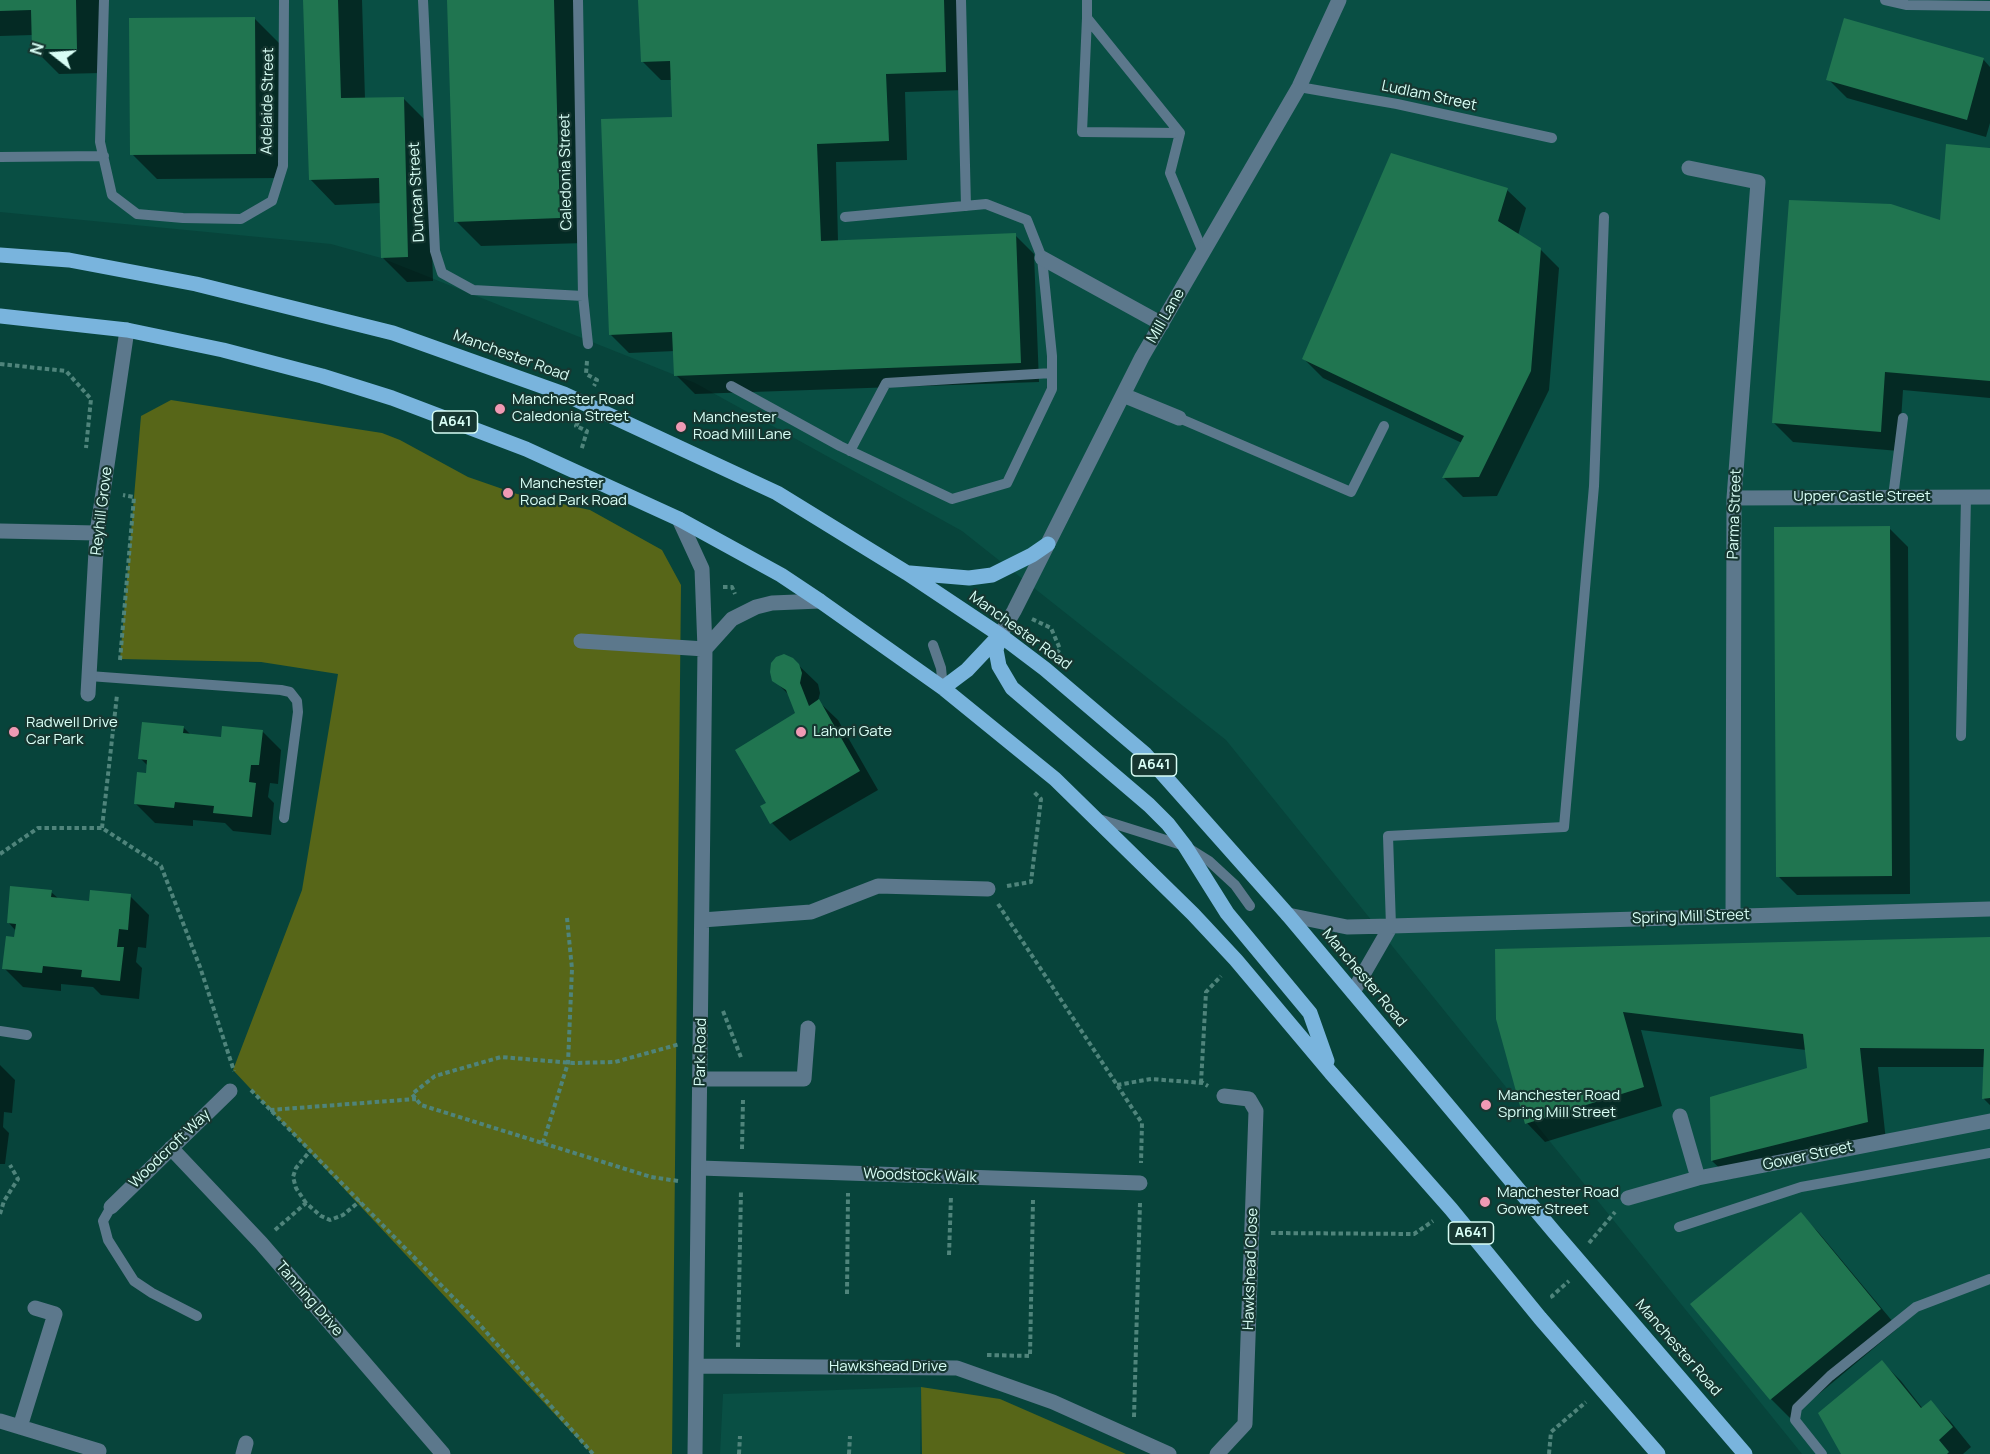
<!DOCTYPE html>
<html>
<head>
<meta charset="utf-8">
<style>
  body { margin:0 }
  #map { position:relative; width:1990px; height:1454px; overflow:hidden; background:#07443b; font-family:Manrope,sans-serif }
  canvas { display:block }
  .north { position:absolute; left:24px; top:24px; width:60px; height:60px; -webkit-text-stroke:4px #163731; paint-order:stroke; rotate:287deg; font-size:16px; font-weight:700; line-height:24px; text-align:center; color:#d8fef5 }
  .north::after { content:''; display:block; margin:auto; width:21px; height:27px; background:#d8fef5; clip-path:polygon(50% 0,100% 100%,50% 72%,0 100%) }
</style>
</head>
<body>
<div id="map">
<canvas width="1990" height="1454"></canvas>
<div class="north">N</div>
</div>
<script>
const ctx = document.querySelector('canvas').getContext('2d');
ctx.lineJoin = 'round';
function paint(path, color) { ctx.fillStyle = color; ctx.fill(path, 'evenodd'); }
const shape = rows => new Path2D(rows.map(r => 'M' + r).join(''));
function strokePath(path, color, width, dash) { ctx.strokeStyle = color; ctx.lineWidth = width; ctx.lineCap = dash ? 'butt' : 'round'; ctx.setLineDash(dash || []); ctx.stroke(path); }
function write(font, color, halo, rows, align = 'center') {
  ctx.font = font + ' Manrope,sans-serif'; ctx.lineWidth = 4.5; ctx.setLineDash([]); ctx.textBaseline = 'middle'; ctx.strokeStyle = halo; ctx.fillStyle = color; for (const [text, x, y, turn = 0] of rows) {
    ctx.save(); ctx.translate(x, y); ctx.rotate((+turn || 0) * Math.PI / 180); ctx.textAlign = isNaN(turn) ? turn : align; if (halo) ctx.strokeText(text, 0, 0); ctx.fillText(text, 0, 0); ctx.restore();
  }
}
const built = shape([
  [0,0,1990,0,1990,1454,1802,1454,1226,740,962,531,695,383,381,258,331,244,0,212],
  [921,1387,920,1454,720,1454,723,1394]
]);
const green = shape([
  [171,400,382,433,400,440,468,477,517,494,590,510,662,550,681,585,672,1454,592,1454,233,1070,302,890,338,674,261,662,120,659,141,416],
  [921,1387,1000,1399,1126,1454,922,1454]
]);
const shadow = shape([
  [0,0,100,0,101,73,59,74,34,49,33,35,0,36],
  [305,0,362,0,365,99,403,98,428,123,433,281,407,282,382,257,381,203,335,205,310,179],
  [449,0,577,0,585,243,481,246,456,221],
  [640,0,961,0,965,90,905,92,907,160,836,162,838,241,1015,235,1034,254,1039,382,695,394,676,375,675,351,629,353,610,334,674,118,672,80,661,80,642,61],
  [255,19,280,44,281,178,157,179,132,154],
  [1983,59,1990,67,1990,123,1986,137,1847,98,1828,79],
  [1990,149,1990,398,1903,390,1899,451,1793,442,1774,423,1942,222],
  [1507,190,1526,208,1518,235,1540,249,1559,268,1549,390,1497,496,1463,497,1444,478,1462,443,1323,378,1304,359],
  [1889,528,1908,547,1910,894,1797,895,1778,876],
  [792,659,818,684,820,693,818,701,838,720,878,790,790,841,772,823,797,714,791,697,774,680],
  [183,727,191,735,222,738,262,731,281,750,278,784,270,783,268,797,274,803,271,835,233,831,225,823,193,820,193,826,155,823,136,804,147,775,148,766,140,758],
  [51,892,59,899,91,903,130,896,149,915,146,948,138,947,136,962,142,968,139,999,101,995,93,987,61,984,61,991,23,987,4,968,16,939,16,931,8,922],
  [1990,938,1990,1105,1984,1099,1985,1067,1878,1067,1886,1141,1731,1179,1712,1161,1808,1069,1806,1050,1641,1030,1662,1106,1545,1142,1527,1123,1497,1019],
  [0,1065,15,1080,12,1113,4,1112,3,1127,9,1133,5,1164,0,1164],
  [1801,1214,1819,1233,1898,1328,1790,1418,1771,1399,1693,1304],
  [1882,1362,1901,1381,1923,1409,1931,1402,1950,1421,1971,1447,1963,1454,1843,1454]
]);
const building = shape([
  [0,0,76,0,77,49,32,49,31,10,0,11],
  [303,0,338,0,341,98,404,97,408,257,381,258,379,178,309,180],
  [447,0,554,0,560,218,454,222],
  [638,0,944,0,946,72,886,74,889,141,817,144,821,241,1016,233,1021,363,674,376,672,332,609,335,601,119,672,117,670,61,641,62],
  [255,17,256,154,130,155,129,18],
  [1844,18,1984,58,1967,120,1826,80],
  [1946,144,1990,148,1990,381,1885,372,1881,432,1772,423,1789,200,1891,204,1940,220],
  [1391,153,1508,188,1498,221,1541,248,1531,371,1479,477,1442,478,1464,436,1302,359],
  [1890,526,1892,876,1776,877,1774,527],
  [784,654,793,658,799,664,802,673,800,683,809,706,819,699,860,771,770,824,760,806,766,803,735,750,795,713,786,690,772,681,770,672,771,663,776,657],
  [142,722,184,726,183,733,221,737,222,726,263,730,259,765,251,765,249,782,256,783,252,817,213,813,214,806,175,802,174,808,134,804,137,772,146,773,147,760,138,759],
  [10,886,52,890,51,897,89,901,90,890,131,894,128,930,119,929,117,947,124,947,120,981,81,977,82,970,43,966,42,973,2,969,6,936,14,937,16,924,7,923],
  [1990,937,1990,1098,1982,1099,1984,1049,1860,1048,1868,1122,1711,1161,1710,1097,1807,1068,1803,1034,1623,1012,1644,1087,1525,1124,1496,1019,1495,949],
  [1801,1212,1881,1309,1770,1400,1690,1304],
  [1882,1360,1921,1408,1931,1400,1953,1427,1939,1440,1949,1452,1947,1454,1841,1454,1818,1413]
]);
const path = shape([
  [587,361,586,374,597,380,594,386],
  [0,364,66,371,91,399,86,448],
  [578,422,576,426,587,431,581,451],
  [723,587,732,587,735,594],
  [1032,619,1051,628,1060,649,1057,653],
  [120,660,134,497,123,495],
  [102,828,117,695],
  [0,854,38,828,102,828,161,866,200,967,234,1071],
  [1007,886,1031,882,1041,799,1033,791],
  [998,904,1142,1123,1141,1163],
  [723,1011,742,1060],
  [1201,1083,1206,992,1221,976],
  [1117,1085,1151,1079,1203,1083,1208,1086],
  [251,1090,480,1325,593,1454],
  [270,1110,416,1099],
  [543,1143,568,1063,572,969,567,918],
  [742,1149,743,1100],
  [678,1181,651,1177,421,1105,412,1094,435,1076,501,1057,573,1063,615,1062,680,1044],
  [306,1203,296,1188,293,1177,296,1168,310,1151],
  [0,1214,4,1201,18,1179,10,1165],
  [275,1230,306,1203,321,1216,330,1220,343,1215,360,1201],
  [1271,1233,1414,1234,1433,1221],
  [1589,1243,1615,1212],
  [949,1255,951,1196],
  [847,1294,848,1193],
  [1553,1298,1552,1296,1569,1281],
  [738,1347,741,1190],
  [987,1355,1030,1356,1033,1200],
  [1134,1417,1140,1203],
  [739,1454,740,1436],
  [849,1454,850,1436],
  [1549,1454,1551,1432,1586,1402]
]);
const service = shape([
  [104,0,100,142,112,195,137,214,183,218,241,219,272,201,283,166,284,0],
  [423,0,435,251,442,273,473,290,583,296],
  [578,0,583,296,588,344],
  [961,0,966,206],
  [1087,0,1087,18,1180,133,1170,173,1203,252],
  [1885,0,1907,5,1990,6],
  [1087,18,1082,132,1180,133],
  [1299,87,1397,104,1552,138],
  [0,157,104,156],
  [731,386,840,446,952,499,1007,483,1052,389,1052,356,1042,258,1027,220,986,204,845,217],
  [1179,418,1351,492,1384,426],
  [850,451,886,383,1052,373],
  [1893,497,1903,418],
  [933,645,941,668,943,688],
  [89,676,281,690,290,692,297,701,298,712,284,818],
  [1961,736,1966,497],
  [1099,819,1185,846,1209,861,1235,885,1250,906],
  [1391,926,1388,836,1564,827,1594,486,1604,217],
  [0,1031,27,1035],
  [111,1207,103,1221,108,1240,134,1281,152,1293,197,1316],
  [1679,1227,1801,1187,1990,1153],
  [1822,1454,1795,1420,1797,1408,1830,1376,1916,1307,1990,1279]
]);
const pedestrian = shape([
  [700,1168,1140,1183]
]);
const minor = shape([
  [1689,168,1758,182,1734,498,1733,916],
  [1042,258,1162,324],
  [1123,395,1179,418],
  [1734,498,1990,497],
  [679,519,702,569,705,649,732,619,756,607,772,603,820,601],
  [0,531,97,533],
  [1000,635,1014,611,1142,357,1299,87,1339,0],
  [581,641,705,649,695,1454],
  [88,694,97,533,127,330],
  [1288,915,1347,927,1391,926,1353,992],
  [702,920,811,912,878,886,988,889],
  [1391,926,1990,909],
  [700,1079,804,1079,808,1028],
  [1680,1116,1698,1178],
  [171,1148,261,1243,443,1454],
  [1628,1198,1698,1178,1990,1121],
  [111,1207,230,1091],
  [698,1366,957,1368,1053,1402,1169,1454],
  [0,1421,99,1451,98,1454],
  [20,1427,55,1314,35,1308],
  [243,1454,246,1443],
  [1217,1454,1245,1424,1256,1111,1249,1099,1224,1096]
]);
const primary = shape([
  [0,255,69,260,196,284,393,333,564,394,777,493,907,573,1000,635,1045,669,1145,754,1288,915,1555,1233,1745,1454],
  [0,316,127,330,223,350,322,376,392,398,526,449,679,519,781,575,820,601,943,688,1055,779,1193,914,1236,960,1331,1073,1451,1209,1540,1318,1658,1454],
  [910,573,969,578,992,575,1032,555,1048,544],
  [1000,635,996,650,999,666,1012,688,1149,805,1168,824,1185,846,1227,913,1310,1013,1327,1061],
  [943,688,967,670,1000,635]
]);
const markers = [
  [500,409,6,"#f09ab4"],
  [681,427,6,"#f09ab4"],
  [508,493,6,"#f09ab4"],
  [14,732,6,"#f09ab4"],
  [801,732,6,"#f09ab4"],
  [1486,1105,6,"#f09ab4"],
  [1485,1202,6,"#f09ab4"]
];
const shields = [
  [455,422,45],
  [1154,765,45],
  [1471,1233,45]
];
const shieldNames = [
  ["A641",455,422],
  ["A641",1154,765],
  ["A641",1471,1233]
];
const streetNames = [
  ["Ludlam Street",1429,96,12],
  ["Adelaide Street",268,101,-89],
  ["Caledonia Street",566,172,-91],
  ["Duncan Street",417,192,-93],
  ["Mill Lane",1166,316,-60],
  ["Manchester Road",511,356,20],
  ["Upper Castle Street",1862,497],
  ["Reyhill Grove",102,511,-83],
  ["Parma Street",1735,514,-88],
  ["Manchester Road",1020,631,36],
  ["Spring Mill Street",1691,917,-2],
  ["Manchester Road",1364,978,50],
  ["Park Road",701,1052,-89],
  ["Woodcroft Way",170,1149,-44],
  ["Gower Street",1808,1156,-12],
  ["Woodstock Walk",920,1176,2],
  ["Hawkshead Close",1251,1269,-88],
  ["Tanning Drive",309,1299,49],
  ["Manchester Road",1678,1348,49],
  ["Hawkshead Drive",888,1367]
];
const poiNames = [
  ["Manchester Road",512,400],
  ["Caledonia Street",512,417],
  ["Manchester",693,418],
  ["Road Mill Lane",693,435],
  ["Manchester",520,484],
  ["Road Park Road",520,501],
  ["Radwell Drive",26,723],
  ["Car Park",26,740],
  ["Lahori Gate",813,732],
  ["Manchester Road",1498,1096],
  ["Spring Mill Street",1498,1113],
  ["Manchester Road",1497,1193],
  ["Gower Street",1497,1210]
];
paint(built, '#094f44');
paint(green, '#576618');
paint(shadow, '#0007');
paint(building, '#207550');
strokePath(path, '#4f847b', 4, [4.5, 3]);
strokePath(service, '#5c788c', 10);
strokePath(pedestrian, '#5c788c', 15);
strokePath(minor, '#5c788c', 15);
strokePath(primary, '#79b4dd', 15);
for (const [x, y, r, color] of markers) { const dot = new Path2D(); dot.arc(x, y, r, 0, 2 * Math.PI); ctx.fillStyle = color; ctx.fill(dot); strokePath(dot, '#163731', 2); }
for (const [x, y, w] of shields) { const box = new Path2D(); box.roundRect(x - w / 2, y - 11, w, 22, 4.5); ctx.fillStyle = '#163731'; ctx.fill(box); strokePath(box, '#d8fef5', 1.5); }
write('bold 14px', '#d8fef5', null, shieldNames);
write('15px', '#d8fef5', '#163731', streetNames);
write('15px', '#d8fef5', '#163731', poiNames, 'left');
</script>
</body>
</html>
